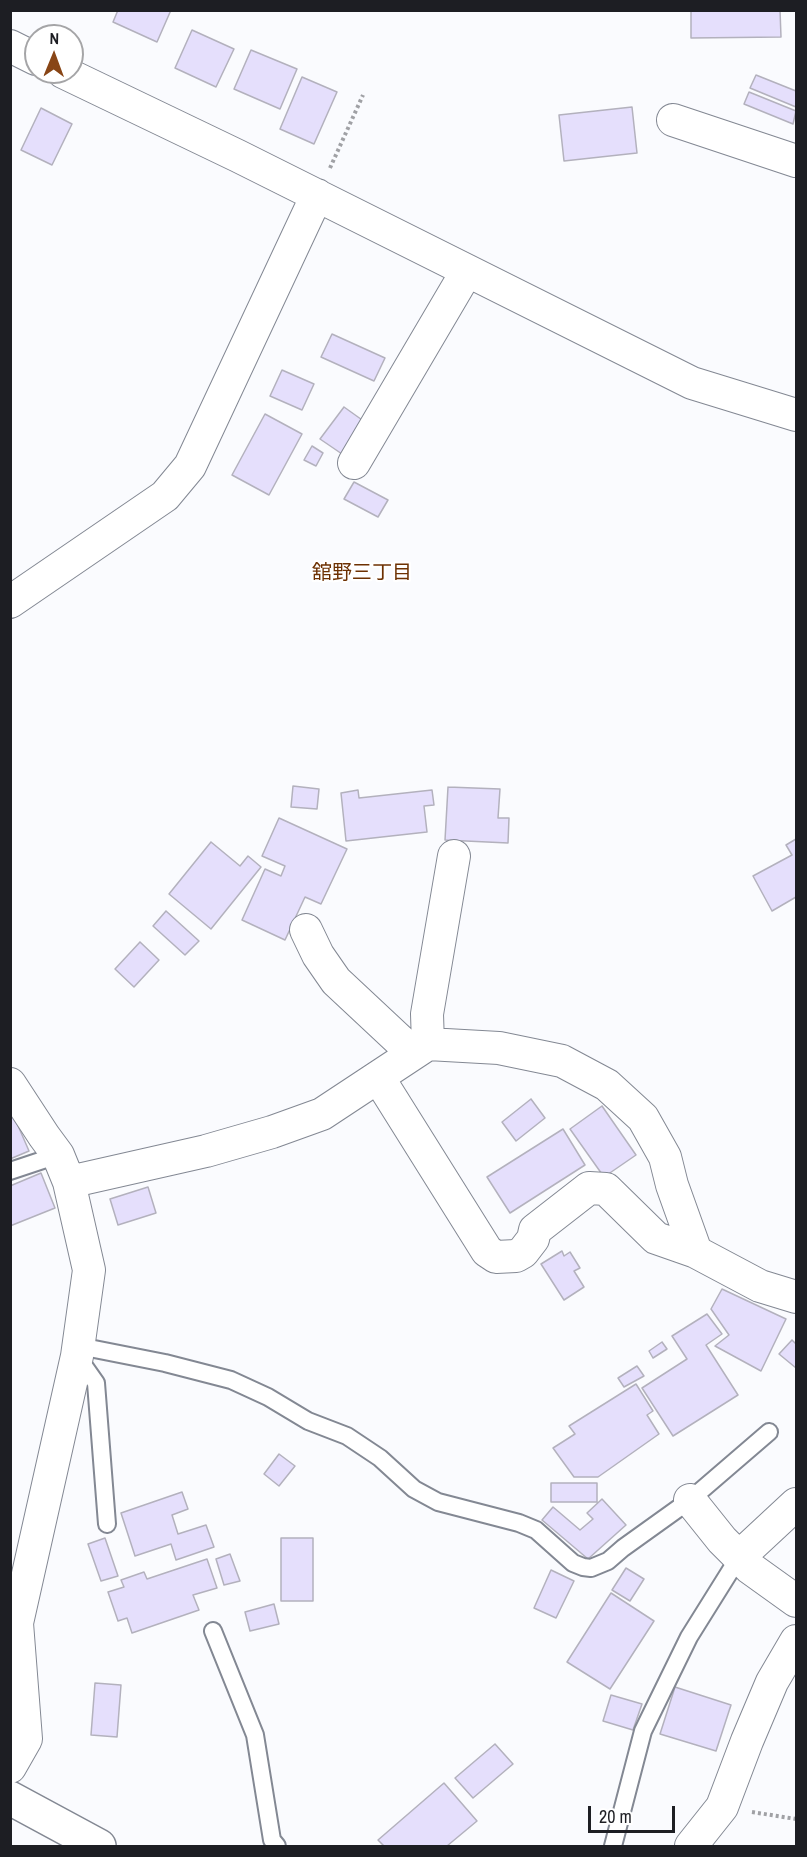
<!DOCTYPE html>
<html>
<head>
<meta charset="utf-8">
<style>
  body { margin:0 }
  #map { position:relative; width:807px; height:1857px; overflow:hidden; background:#fafbfe; font-family:"Archivo Narrow",sans-serif }
  canvas { display:block }
  .frame { position:absolute; inset:0; border:12px solid #1d1e23; pointer-events:none }
  .north { position:absolute; left:24px; top:24px; width:60px; height:60px; box-sizing:border-box; background:#fff; border:2px solid #a5a5a7; border-radius:50%; rotate:1deg; font-size:16px; font-weight:700; line-height:24px; text-align:center; color:#1d1e23 }
  .north::after { content:''; display:block; margin:auto; width:21px; height:27px; background:#884516; clip-path:polygon(50% 0,100% 100%,50% 72%,0 100%) }
  .scale { position:absolute; left:588px; top:1806px; width:87px; height:27px; box-sizing:border-box; border:3px solid #1d1e23; border-top:0; padding-left:8px; font-size:18px; line-height:21px; white-space:nowrap; color:#1d1e23; -webkit-text-stroke:4px #fff; paint-order:stroke }
</style>
</head>
<body>
<div id="map">
<canvas width="807" height="1857"></canvas>
<div class="frame"></div>
<div class="north">N</div>
<div class="scale">20 m</div>
</div>
<script>
const ctx = document.querySelector('canvas').getContext('2d');
ctx.lineJoin = 'round';
function paint(path, color) { ctx.fillStyle = color; ctx.fill(path, 'evenodd'); }
const shape = rows => new Path2D(rows.map(r => 'M' + r).join(''));
function strokePath(path, color, width, dash) { ctx.strokeStyle = color; ctx.lineWidth = width; ctx.lineCap = dash ? 'butt' : 'round'; ctx.setLineDash(dash || []); ctx.stroke(path); }
function write(font, color, halo, rows, align = 'center') {
  ctx.font = font + ' "Archivo Narrow","Noto Sans JP",sans-serif'; ctx.lineWidth = 4.5; ctx.setLineDash([]); ctx.textBaseline = 'middle'; ctx.strokeStyle = halo; ctx.fillStyle = color; for (const [text, x, y, turn = 0] of rows) {
    ctx.save(); ctx.translate(x, y); ctx.rotate((+turn || 0) * Math.PI / 180); ctx.textAlign = isNaN(turn) ? turn : align; if (halo) ctx.strokeText(text, 0, 0); ctx.fillText(text, 0, 0); ctx.restore();
  }
}
const building = shape([
  [118,10,171,10,157,42,113,22,118,10],
  [691,10,780,10,781,37,691,38,691,10],
  [192,30,234,49,216,87,175,68,192,30],
  [251,50,297,69,280,109,234,89,251,50],
  [756,75,796,91,796,107,750,88,756,75],
  [302,77,337,92,314,144,280,129,302,77],
  [749,92,796,111,793,124,744,104,749,92],
  [632,107,637,153,564,161,559,115,632,107],
  [41,108,72,124,52,165,21,150,41,108],
  [332,334,385,358,374,381,321,357,332,334],
  [282,370,314,384,302,410,270,396,282,370],
  [344,407,365,422,342,454,320,439,344,407],
  [265,414,302,434,269,495,232,475,265,414],
  [312,446,323,453,316,466,304,460,312,446],
  [354,482,388,500,378,517,344,499,354,482],
  [293,786,319,789,317,809,291,807,293,786],
  [448,787,500,789,498,818,509,818,508,843,445,840,448,787],
  [358,790,359,798,432,790,434,805,424,806,427,832,346,841,341,793,358,790],
  [279,818,347,849,321,904,305,897,285,940,242,920,265,869,281,876,285,866,262,856,279,818],
  [796,839,796,897,772,911,753,876,792,855,786,845,796,839],
  [211,842,240,866,248,856,261,867,211,929,169,894,211,842],
  [166,911,199,941,185,955,153,926,166,911],
  [140,942,159,960,134,987,115,969,140,942],
  [531,1099,545,1118,516,1141,502,1122,531,1099],
  [602,1106,636,1155,604,1177,570,1129,602,1106],
  [10,1107,29,1151,10,1159,10,1107],
  [563,1129,585,1165,510,1213,487,1177,563,1129],
  [41,1173,55,1208,10,1226,10,1186,41,1173],
  [148,1187,156,1213,118,1225,110,1199,148,1187],
  [562,1251,564,1256,570,1252,580,1268,574,1271,584,1287,564,1300,541,1264,562,1251],
  [722,1289,786,1319,761,1371,715,1346,729,1335,711,1309,722,1289],
  [707,1314,722,1334,706,1345,738,1395,673,1436,642,1388,687,1359,672,1336,707,1314],
  [792,1340,796,1344,796,1368,779,1354,792,1340],
  [662,1342,667,1349,653,1358,649,1351,662,1342],
  [637,1366,644,1376,624,1387,618,1378,637,1366],
  [636,1384,653,1411,647,1415,659,1434,598,1477,574,1477,553,1448,575,1434,569,1426,636,1384],
  [279,1454,295,1466,279,1486,264,1474,279,1454],
  [551,1483,597,1483,597,1502,551,1502,551,1483],
  [182,1492,188,1509,172,1515,178,1534,206,1525,214,1547,176,1560,171,1544,135,1556,121,1513,182,1492],
  [602,1499,626,1525,588,1559,542,1520,553,1507,580,1530,593,1519,587,1513,602,1499],
  [105,1538,118,1576,101,1581,88,1544,105,1538],
  [281,1538,313,1538,313,1601,281,1601,281,1538],
  [230,1554,240,1581,224,1585,216,1559,230,1554],
  [207,1559,217,1588,193,1595,199,1610,132,1633,127,1618,118,1621,108,1592,124,1587,121,1580,144,1572,147,1579,207,1559],
  [626,1568,644,1579,630,1601,612,1590,626,1568],
  [551,1570,574,1581,556,1618,534,1608,551,1570],
  [611,1593,654,1621,610,1689,567,1662,611,1593],
  [274,1604,279,1624,250,1631,245,1612,274,1604],
  [95,1683,121,1685,117,1737,91,1735,95,1683],
  [675,1687,731,1705,716,1751,660,1734,675,1687],
  [611,1695,642,1704,633,1730,603,1721,611,1695],
  [495,1744,513,1764,473,1798,455,1778,495,1744],
  [444,1783,477,1821,447,1846,384,1846,378,1840,444,1783]
]);
const path = shape([
  [330,168,363,95],
  [752,1812,796,1819]
]);
const lane = shape([
  [10,1171,58,1155],
  [79,1346,165,1363,231,1380,268,1397,308,1421,347,1436,380,1458,414,1489,438,1502,519,1523,536,1530,573,1563,583,1567,591,1568,608,1561,623,1548,690,1500,769,1432],
  [77,1356,96,1383,107,1524],
  [213,1631,255,1735,272,1840,277,1846],
  [613,1846,643,1731,689,1637,739,1557]
]);
const street = shape([
  [10,46,36,59],
  [63,72,238,156,692,383,796,415],
  [673,120,796,161],
  [354,463,467,271],
  [10,602,165,496,190,466,317,195],
  [306,930,318,955,336,981,413,1053],
  [428,1044,427,1014,454,856],
  [378,1077,487,1251,496,1257,516,1256,523,1252,533,1239,535,1230,589,1188,606,1189,656,1238,696,1252],
  [10,1084,44,1136,58,1155,69,1182,206,1151,272,1132,322,1114,428,1044,499,1048,562,1061,607,1085,643,1118,665,1157,672,1185,696,1252,760,1286,796,1297],
  [690,1500,722,1540,750,1568,796,1601],
  [739,1557,796,1504],
  [10,1767,26,1739,17,1623,77,1356,89,1270,69,1182],
  [691,1846,722,1807,747,1741,772,1682,796,1641]
]);
const secondary = shape([
  [10,1798,99,1846]
]);
const neighbourhoodNames = [
  ["舘野三丁目",362,574]
];
paint(building, '#e5dffc');
strokePath(building, '#b3b1bd', 1.5);
strokePath(lane, '#838893', 20);
strokePath(street, '#838893', 34);
strokePath(secondary, '#838893', 36);
strokePath(path, '#a0a1a5', 4, [3, 3]);
strokePath(lane, '#fff', 16);
strokePath(street, '#fff', 32);
strokePath(secondary, '#fff', 33);
write('20px', '#6d3102', '#fff', neighbourhoodNames);
</script>
</body>
</html>
